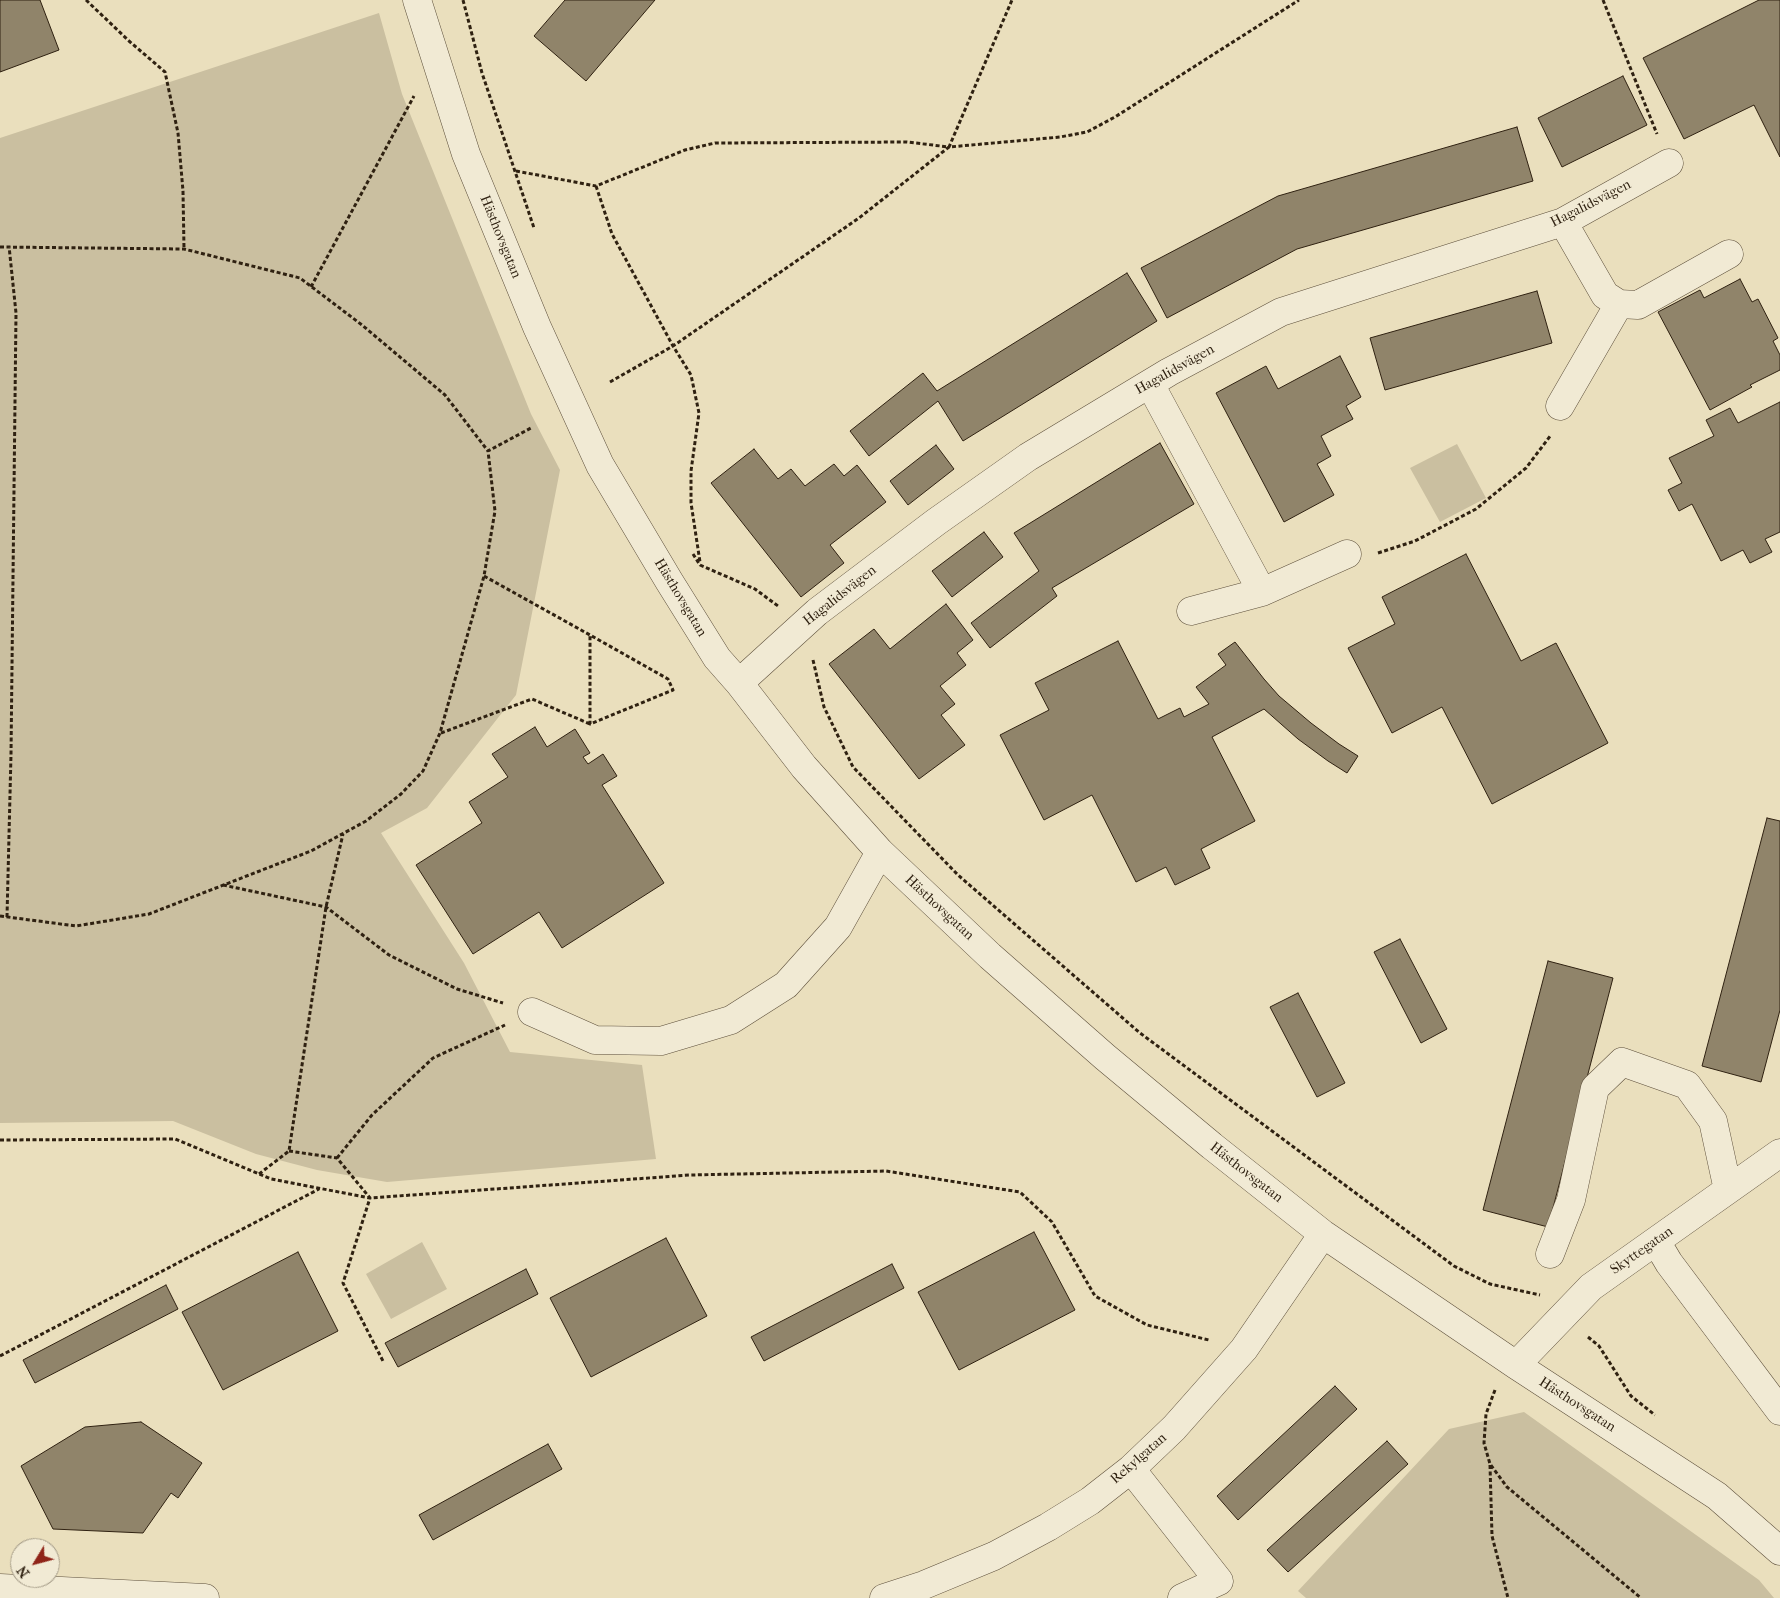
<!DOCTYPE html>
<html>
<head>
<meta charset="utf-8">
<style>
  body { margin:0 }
  #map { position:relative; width:1780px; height:1598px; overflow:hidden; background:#eadfbd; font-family:"IM FELL French Canon",serif }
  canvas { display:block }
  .north { position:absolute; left:10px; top:1538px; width:50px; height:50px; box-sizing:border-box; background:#f1ead4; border:1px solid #a39a86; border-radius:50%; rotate:233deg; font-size:14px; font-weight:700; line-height:20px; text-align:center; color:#2f2111 }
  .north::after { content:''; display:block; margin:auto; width:18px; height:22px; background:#8f2418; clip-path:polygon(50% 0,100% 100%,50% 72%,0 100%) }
</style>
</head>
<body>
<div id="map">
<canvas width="1780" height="1598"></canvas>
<div class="north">N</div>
</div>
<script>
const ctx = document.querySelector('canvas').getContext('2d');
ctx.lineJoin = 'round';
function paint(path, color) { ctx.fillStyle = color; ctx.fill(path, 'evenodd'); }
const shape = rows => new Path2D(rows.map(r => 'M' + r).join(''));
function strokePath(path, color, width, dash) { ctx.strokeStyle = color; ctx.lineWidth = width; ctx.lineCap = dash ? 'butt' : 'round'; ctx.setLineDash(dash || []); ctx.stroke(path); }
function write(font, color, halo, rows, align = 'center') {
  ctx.font = font + ' "IM FELL French Canon",serif'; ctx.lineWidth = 4.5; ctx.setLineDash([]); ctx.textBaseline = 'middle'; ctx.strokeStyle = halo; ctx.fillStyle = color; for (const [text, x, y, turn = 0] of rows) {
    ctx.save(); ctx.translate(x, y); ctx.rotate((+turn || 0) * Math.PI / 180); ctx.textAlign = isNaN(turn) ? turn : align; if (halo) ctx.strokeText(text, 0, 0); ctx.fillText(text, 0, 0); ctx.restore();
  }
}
const green = shape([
  [379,13,402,94,531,414,560,470,516,695,427,808,381,833,464,963,510,1052,642,1065,656,1159,387,1182,317,1170,256,1154,173,1121,0,1123,0,138],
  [1457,444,1486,498,1440,522,1410,468],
  [422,1242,447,1289,391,1319,366,1274],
  [1524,1412,1759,1580,1774,1598,1306,1598,1298,1591,1449,1429]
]);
const building = shape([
  [0,0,40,0,59,50,0,72,0,0],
  [565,0,655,0,586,81,534,36,565,0],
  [1759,0,1780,0,1780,157,1754,105,1684,139,1643,58,1759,0],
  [1623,76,1647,125,1562,167,1538,118,1623,76],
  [1517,127,1533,181,1297,249,1167,318,1141,268,1278,196,1517,127],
  [1127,273,1157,321,963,441,938,401,869,456,850,431,923,373,937,391,1127,273],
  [1740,279,1752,302,1758,299,1778,338,1773,341,1780,355,1780,370,1750,385,1752,387,1710,410,1658,312,1700,290,1704,298,1740,279],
  [1537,291,1552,343,1385,390,1370,338,1537,291],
  [1340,356,1361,397,1346,406,1353,419,1321,436,1331,456,1317,464,1334,495,1284,522,1216,393,1266,366,1278,389,1340,356],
  [1780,402,1780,532,1765,539,1772,552,1750,563,1743,550,1721,561,1692,504,1679,511,1668,490,1682,483,1669,458,1714,436,1706,420,1730,408,1738,423,1780,402],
  [1160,443,1194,504,1052,588,1057,596,990,648,971,623,1039,571,1014,533,1160,443],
  [936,445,954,469,908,505,890,481,936,445],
  [754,449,778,479,791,469,805,486,834,464,844,476,857,465,886,502,830,545,844,563,801,597,711,483,754,449],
  [984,532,1003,557,952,597,932,571,984,532],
  [1466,554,1521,661,1556,643,1608,743,1492,804,1442,707,1392,733,1348,648,1395,624,1382,597,1466,554],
  [946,604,973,640,957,653,966,665,940,686,955,704,941,715,965,745,919,779,829,664,874,629,890,649,946,604],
  [1118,641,1158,719,1180,708,1184,717,1209,704,1196,687,1226,665,1218,654,1235,642,1264,679,1279,696,1311,723,1339,744,1358,756,1347,773,1328,761,1298,739,1264,709,1212,737,1255,821,1201,849,1210,868,1175,885,1166,867,1136,882,1092,795,1044,820,1000,735,1049,710,1035,683,1118,641],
  [535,727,547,747,575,729,590,753,583,757,588,764,603,754,617,776,602,785,664,883,562,948,539,912,473,954,416,865,482,823,469,802,508,777,492,754,535,727],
  [1767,818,1780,821,1780,1010,1761,1082,1702,1066,1767,818],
  [1400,939,1447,1029,1421,1043,1374,952,1400,939],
  [1548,961,1613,978,1548,1227,1483,1210,1548,961],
  [1298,993,1345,1083,1317,1097,1270,1007,1298,993],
  [1034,1232,1075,1310,959,1370,918,1292,1034,1232],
  [666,1238,707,1316,591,1377,550,1298,666,1238],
  [298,1252,338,1331,223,1390,182,1312,298,1252],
  [892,1264,904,1288,764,1361,751,1337,892,1264],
  [526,1269,538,1294,398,1367,385,1343,526,1269],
  [166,1285,178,1309,35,1383,23,1360,166,1285],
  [1335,1386,1357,1409,1238,1520,1217,1496,1335,1386],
  [141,1422,202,1463,178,1498,171,1493,143,1533,53,1529,21,1466,85,1427,141,1422],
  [1387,1441,1408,1464,1288,1572,1267,1550,1387,1441],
  [548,1444,562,1469,433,1540,419,1515,548,1444]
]);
const path = shape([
  [86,0,129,41,165,72,178,133,183,191,184,249],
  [463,0,482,73,534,228],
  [1603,0,1657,134],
  [516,171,596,186,685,150,715,143,907,142,949,147,1012,0],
  [596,186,612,234,673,346,691,375,699,413,691,471,691,503,700,562],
  [0,247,184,249,300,278,362,325,445,395,488,451],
  [311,287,414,96],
  [610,382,673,346,859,218,949,147,1060,137,1087,132,1115,117,1299,0],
  [1378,553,1415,541,1476,509,1526,468,1551,435],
  [693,554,700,565,755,589,778,606],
  [484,576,590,635,668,679,673,690,590,724,590,635],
  [813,660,824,707,853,767,958,875,1140,1033,1454,1266,1490,1284,1540,1295],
  [441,733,532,699,590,724],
  [223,885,326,907,389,955,457,989,503,1003],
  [0,916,76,926,149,914,311,851,366,821,401,794,423,771,440,733,484,576,495,511,488,451,531,428],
  [7,917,11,754,16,313,9,246],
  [0,1140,175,1139,271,1179,370,1198,690,1175,886,1171,1020,1192,1052,1222,1095,1296,1147,1325,1209,1340],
  [289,1151,337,1158,370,1198,343,1283,384,1363],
  [337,1158,372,1115,433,1058,505,1025],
  [259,1174,289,1151,326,907,343,834],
  [1588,1337,1599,1346,1631,1396,1655,1415],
  [0,1356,319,1189],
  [1495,1390,1486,1414,1484,1443,1490,1464,1507,1487,1641,1598],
  [1490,1465,1492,1536,1508,1598]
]);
const minor = shape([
  [417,0,466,154,537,327,600,465,669,581,717,658,739,683,804,767,880,852,990,956,1105,1057,1212,1146,1323,1234,1516,1365,1717,1496,1780,1551],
  [1563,222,1605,295,1619,304],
  [1150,384,1262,592],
  [1560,406,1619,304,1638,305,1729,254],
  [1191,611,1262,592,1347,554],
  [739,683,817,612,936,522,1028,457,1169,372,1281,312,1563,222,1669,163],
  [532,1012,595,1040,661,1041,731,1020,786,985,838,927,880,852],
  [1656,1241,1669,1263,1780,1411],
  [1550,1254,1571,1200,1595,1088,1622,1062,1687,1085,1713,1121,1728,1190],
  [1516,1365,1591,1287,1780,1153],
  [1131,1469,1219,1581,1182,1598],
  [0,1588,205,1598],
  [884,1598,924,1585,994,1556,1048,1527,1090,1501,1131,1469,1174,1428,1244,1349,1323,1234]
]);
const streetNames = [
  ["Hagalidsvägen",1591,204,-27],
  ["Hästhovsgatan",500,237,68],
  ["Hagalidsvägen",1175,370,-29],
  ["Hagalidsvägen",840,596,-38],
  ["Hästhovsgatan",680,598,59],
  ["Hästhovsgatan",939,908,43],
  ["Hästhovsgatan",1246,1173,38],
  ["Skyttegatan",1642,1251,-35],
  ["Hästhovsgatan",1577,1405,33],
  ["Rekylgatan",1139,1459,-41]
];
paint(green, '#cabfa0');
paint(building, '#90846a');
strokePath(building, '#2f2111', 1);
strokePath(minor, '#5e503c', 29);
strokePath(path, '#2f2111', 3, [4, 2.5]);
strokePath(minor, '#f1ead4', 28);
write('14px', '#2f2111', '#f1ead4', streetNames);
</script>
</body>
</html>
